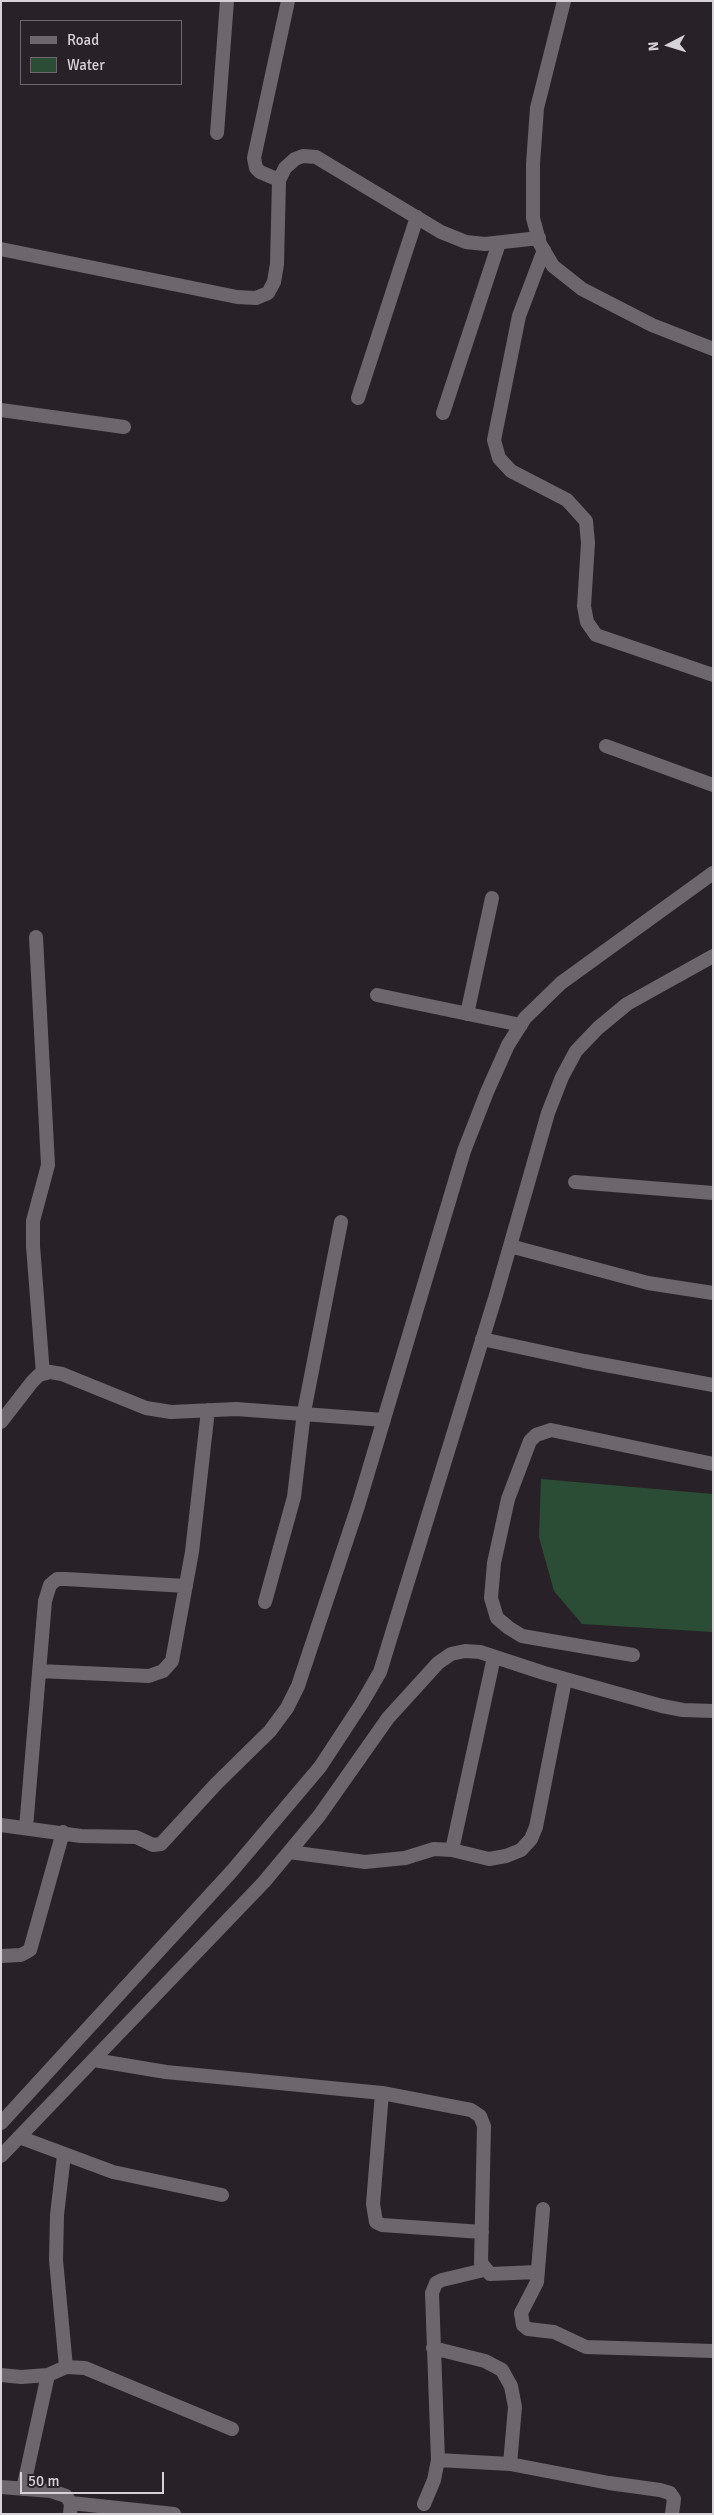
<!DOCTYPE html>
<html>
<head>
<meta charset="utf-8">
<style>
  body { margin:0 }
  #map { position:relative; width:714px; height:2515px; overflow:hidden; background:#282228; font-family:Signika,sans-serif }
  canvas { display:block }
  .frame { position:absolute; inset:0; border:2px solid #d7d2d7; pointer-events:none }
  .legend { position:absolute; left:20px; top:20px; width:162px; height:65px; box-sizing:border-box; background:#282228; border:1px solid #6e686e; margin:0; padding:6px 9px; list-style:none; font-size:15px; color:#d7d2d7 }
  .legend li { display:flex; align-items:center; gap:10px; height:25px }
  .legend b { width:25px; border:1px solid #6e686e }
  .north { position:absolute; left:644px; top:20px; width:50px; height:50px; -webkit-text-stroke:4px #282228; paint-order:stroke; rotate:265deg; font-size:14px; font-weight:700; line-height:20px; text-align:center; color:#d7d2d7 }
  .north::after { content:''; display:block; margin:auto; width:18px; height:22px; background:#d7d2d7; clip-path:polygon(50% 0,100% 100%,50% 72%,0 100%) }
  .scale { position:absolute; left:20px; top:2472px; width:144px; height:22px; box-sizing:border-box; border:2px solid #d7d2d7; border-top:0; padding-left:6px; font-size:15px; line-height:18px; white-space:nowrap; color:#d7d2d7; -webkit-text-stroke:4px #282228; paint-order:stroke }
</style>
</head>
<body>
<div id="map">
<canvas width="714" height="2515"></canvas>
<div class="frame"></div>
<ul class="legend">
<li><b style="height:6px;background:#6e666d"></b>Road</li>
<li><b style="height:14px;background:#2c4d35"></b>Water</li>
</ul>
<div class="north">N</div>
<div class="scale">50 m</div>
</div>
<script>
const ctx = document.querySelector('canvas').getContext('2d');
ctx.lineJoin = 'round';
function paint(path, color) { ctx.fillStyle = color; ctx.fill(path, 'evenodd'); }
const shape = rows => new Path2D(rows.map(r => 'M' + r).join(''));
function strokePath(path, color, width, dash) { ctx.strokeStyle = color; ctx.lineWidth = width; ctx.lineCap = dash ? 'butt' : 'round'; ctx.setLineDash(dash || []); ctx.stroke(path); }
const water = shape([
  [541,1479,713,1494,713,1632,582,1624,554,1591,539,1537]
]);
const minor = shape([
  [564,1,537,108,533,164,533,218,540,244,553,266,582,289,652,325,713,349],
  [217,133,227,1],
  [279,180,260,172,256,168,254,158,288,1],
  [1,249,237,297,256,298,268,293,274,282,277,264,279,180,285,168,295,159,303,156,316,157,441,232,466,242,485,244,539,238],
  [544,250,519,316,494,440,499,458,511,471,567,500,586,521,588,543,584,606,587,622,596,635,713,675],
  [358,398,417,217],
  [1,410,124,427],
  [443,413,499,243],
  [606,746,713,785],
  [36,937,48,1165,33,1221,33,1246,43,1374],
  [377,995,521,1025],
  [467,1014,492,898],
  [575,1182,713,1193],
  [510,1246,648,1283,713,1293],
  [482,1339,584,1361,713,1385],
  [1,1422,32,1382,39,1375,50,1372,62,1374,146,1408,171,1412,236,1409,384,1420],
  [265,1602,294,1497,304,1412,341,1222],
  [633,1655,522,1636,509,1628,497,1618,491,1598,494,1563,508,1499,530,1441,536,1435,551,1430,713,1464],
  [39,1671,149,1676,163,1671,172,1661,192,1552,208,1410],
  [1,1825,81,1836,136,1837,153,1845,161,1844,216,1784,270,1731,287,1708,298,1686,358,1506,464,1151,487,1092,508,1045,525,1018,561,983,713,873],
  [26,1828,45,1601,50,1585,57,1579,66,1579,186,1586],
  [452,1850,494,1657],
  [289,1852,365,1862,405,1858,434,1849,452,1850,489,1859,506,1856,521,1850,531,1839,536,1827,565,1680],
  [1,1956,21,1955,30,1950,63,1832],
  [94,2060,166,2072,382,2093,471,2110,480,2116,484,2126,481,2263,490,2274,537,2272],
  [382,2093,373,2204,376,2222,382,2225,482,2232],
  [1,2123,232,1871,320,1767,362,1703,380,1672,496,1295,548,1113,562,1077,576,1051,598,1028,627,1004,713,956],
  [19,2137,113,2172,222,2195],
  [64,2155,57,2215,56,2260,66,2367],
  [1,2156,264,1882,319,1816,388,1718,438,1663,451,1654,465,1651,480,1652,544,1673,662,1706,683,1710,713,1711],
  [543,2209,537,2282,521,2313,523,2325,528,2329,554,2332,586,2347,713,2351],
  [433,2348,485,2361,502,2370,511,2386,515,2407,510,2464],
  [1,2375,21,2377,48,2375,66,2367,85,2368,232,2429],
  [438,2460,510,2464,609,2483,660,2490,670,2493,674,2499,672,2514],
  [1,2487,51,2491,66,2496,71,2503,70,2514],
  [23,2489,48,2375],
  [71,2503,174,2514],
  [424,2504,434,2480,438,2460,432,2293,436,2283,442,2280,484,2270]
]);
paint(water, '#2c4d35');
strokePath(minor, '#6e666d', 14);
</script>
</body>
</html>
